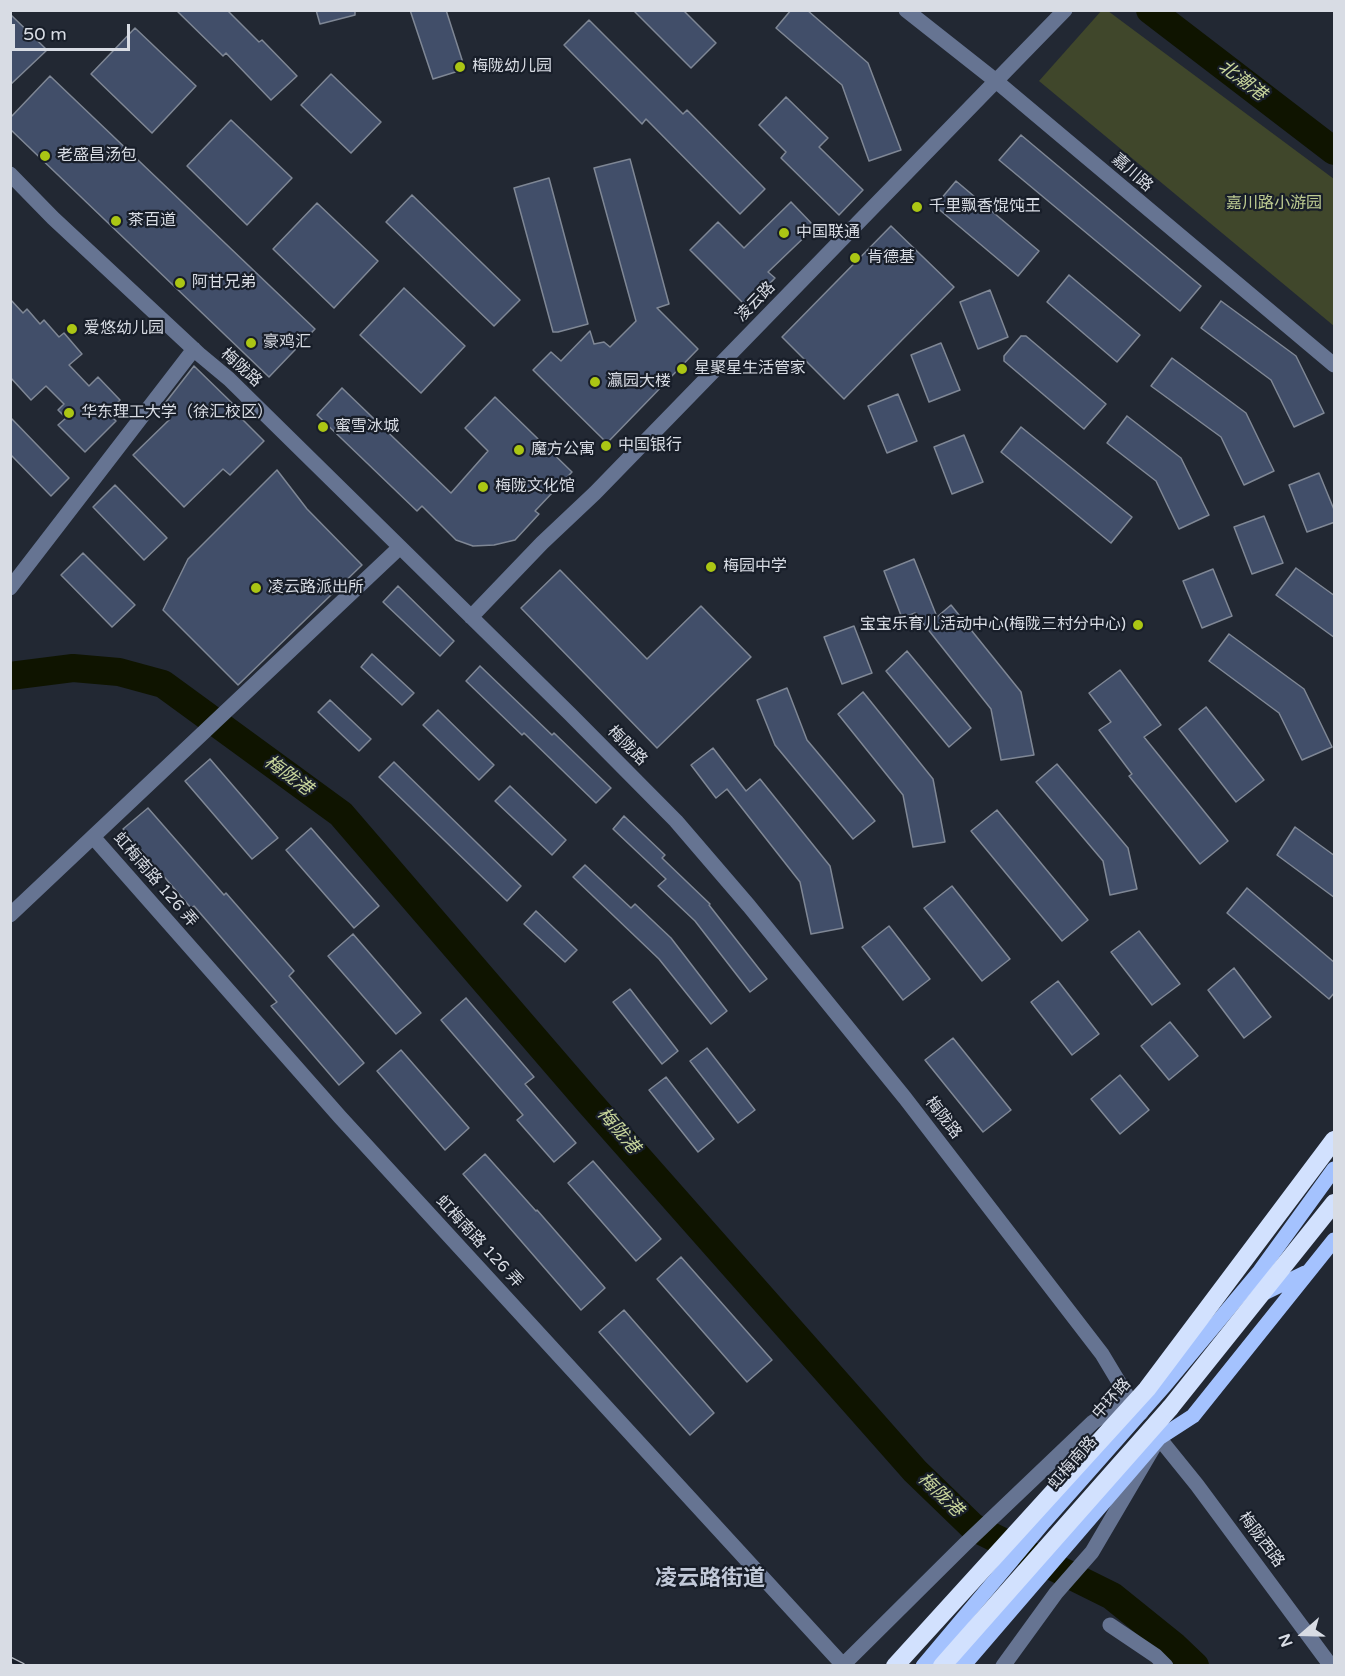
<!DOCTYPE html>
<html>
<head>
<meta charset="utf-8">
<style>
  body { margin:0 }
  #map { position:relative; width:1345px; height:1676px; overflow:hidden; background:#222833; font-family:"Varela Round",sans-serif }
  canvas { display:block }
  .frame { position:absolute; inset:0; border:12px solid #d8dce4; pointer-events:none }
  .north { position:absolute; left:1273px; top:1604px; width:60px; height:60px; -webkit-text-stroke:4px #181e29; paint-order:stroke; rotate:250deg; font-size:16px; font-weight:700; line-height:24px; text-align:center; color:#d8dce4 }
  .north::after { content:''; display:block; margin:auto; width:21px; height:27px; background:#d8dce4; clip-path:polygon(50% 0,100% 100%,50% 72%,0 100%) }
  .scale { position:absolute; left:12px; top:24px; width:118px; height:27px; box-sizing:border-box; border:3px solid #d8dce4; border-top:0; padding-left:8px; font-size:18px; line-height:21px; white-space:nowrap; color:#d8dce4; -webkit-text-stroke:4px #181e29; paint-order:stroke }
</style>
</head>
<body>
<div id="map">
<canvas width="1345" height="1676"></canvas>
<div class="frame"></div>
<div class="north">N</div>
<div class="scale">50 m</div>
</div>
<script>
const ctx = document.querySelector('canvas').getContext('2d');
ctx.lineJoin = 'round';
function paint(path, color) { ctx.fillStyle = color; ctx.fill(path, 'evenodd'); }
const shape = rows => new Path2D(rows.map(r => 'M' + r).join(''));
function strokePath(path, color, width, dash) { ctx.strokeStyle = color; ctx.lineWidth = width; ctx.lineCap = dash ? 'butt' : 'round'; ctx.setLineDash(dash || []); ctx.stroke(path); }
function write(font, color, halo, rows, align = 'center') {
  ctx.font = font + ' "Varela Round","Noto Sans SC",sans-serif'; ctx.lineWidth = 4.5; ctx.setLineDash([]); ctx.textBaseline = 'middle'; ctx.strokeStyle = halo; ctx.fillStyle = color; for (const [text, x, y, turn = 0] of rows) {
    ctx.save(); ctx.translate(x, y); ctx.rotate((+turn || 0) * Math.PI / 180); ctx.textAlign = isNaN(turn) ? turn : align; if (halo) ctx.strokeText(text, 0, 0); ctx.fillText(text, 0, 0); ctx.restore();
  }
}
const green = shape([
  [1102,10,1108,11,1334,179,1334,326,1039,81]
]);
const river = shape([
  [1150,10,1334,151],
  [10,676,73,668,119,672,163,684,341,814,589,1102,915,1471,973,1527,1112,1596,1174,1646,1195,1666]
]);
const building = shape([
  [176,10,227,10,259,42,262,40,297,76,271,100,226,53,223,56,176,10],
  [316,10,355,10,355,15,320,24,316,10],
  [410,10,446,10,465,69,433,79,410,10],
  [633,10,683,10,716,43,691,68,633,10],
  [791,10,807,10,868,63,901,150,869,161,842,85,776,28,791,10],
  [10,14,47,50,10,85,10,14],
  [589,20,683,114,687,110,765,189,740,214,646,119,642,124,564,45,589,20],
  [135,28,196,86,152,133,91,74,135,28],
  [331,74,381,122,351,153,301,105,331,74],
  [50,76,315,329,269,377,10,129,10,118,50,76],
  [786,97,828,138,819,147,863,190,839,215,781,158,786,152,759,125,786,97],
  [231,120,292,178,247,225,187,166,231,120],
  [1021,135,1201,286,1180,311,999,160,1021,135],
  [630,159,669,304,657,308,698,349,607,443,533,370,551,352,561,361,590,331,594,344,604,342,610,347,636,321,594,168,630,159],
  [549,178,588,324,558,332,553,332,514,188,549,178],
  [956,181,1039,251,1018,276,935,206,956,181],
  [412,195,520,300,494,326,386,222,412,195],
  [791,202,815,227,768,272,775,278,747,307,690,250,718,222,744,248,791,202],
  [317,203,378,261,334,308,273,249,317,203],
  [891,226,954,287,844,399,782,337,891,226],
  [1069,275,1140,335,1117,362,1047,302,1069,275],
  [404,288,465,346,421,393,360,335,404,288],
  [990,290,1008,337,978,349,960,302,990,290],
  [10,299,23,313,27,309,40,324,44,320,59,337,64,333,82,354,69,365,89,386,98,377,120,400,108,413,116,421,85,452,58,425,66,418,58,410,64,404,46,386,31,400,10,377,10,299],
  [1221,301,1296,356,1324,413,1294,427,1271,380,1201,328,1221,301],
  [1021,336,1026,336,1106,404,1084,429,1004,361,1004,356,1021,336],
  [941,343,960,390,929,402,911,355,941,343],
  [1172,358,1246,413,1274,471,1244,485,1221,437,1151,386,1172,358],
  [194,366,233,404,230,407,264,441,230,475,223,469,184,507,133,455,169,420,159,411,194,366],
  [342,388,451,493,488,451,465,428,495,397,572,472,535,511,539,514,515,540,494,545,473,546,456,540,422,506,417,511,317,415,342,388],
  [898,394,917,441,887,453,868,406,898,394],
  [1127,416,1181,458,1209,515,1179,529,1156,481,1107,443,1127,416],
  [10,417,69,478,51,496,10,454,10,417],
  [1021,427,1132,517,1111,543,1001,452,1021,427],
  [964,435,983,482,952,494,934,447,964,435],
  [277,470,307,509,362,565,238,685,163,610,188,559,277,470],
  [1319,473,1335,512,1335,522,1307,532,1289,485,1319,473],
  [115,485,167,538,144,560,93,507,115,485],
  [1264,516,1283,563,1252,574,1234,527,1264,516],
  [83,553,135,605,112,627,61,575,83,553],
  [914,559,937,617,951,605,1021,692,1034,755,1001,760,991,709,915,613,902,618,884,571,914,559],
  [1296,568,1335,596,1335,638,1276,595,1296,568],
  [1213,569,1232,616,1202,628,1183,581,1213,569],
  [560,570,647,659,701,606,751,657,657,748,521,608,560,570],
  [398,586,454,641,440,656,383,602,398,586],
  [854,626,872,673,842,684,824,637,854,626],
  [1229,634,1304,689,1332,747,1302,760,1279,713,1209,661,1229,634],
  [907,651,971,728,949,747,886,671,907,651],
  [372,654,414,693,402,705,361,667,372,654],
  [480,666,552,735,554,733,611,788,596,803,524,733,522,735,466,681,480,666],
  [1120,670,1161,725,1144,737,1228,841,1200,864,1129,776,1132,774,1099,730,1111,722,1089,693,1120,670],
  [787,688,807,740,875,821,853,839,775,745,757,700,787,688],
  [863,692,933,779,945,842,913,847,903,795,838,714,863,692],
  [330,700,371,739,359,751,318,712,330,700],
  [1206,707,1264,780,1236,802,1179,729,1206,707],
  [438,710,494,765,479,780,423,725,438,710],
  [713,748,746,791,760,779,830,866,843,928,811,934,800,882,727,789,716,798,691,765,713,748],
  [210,759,278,838,252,859,185,781,210,759],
  [394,762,521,886,507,901,379,777,394,762],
  [1057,764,1128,848,1137,889,1110,895,1103,861,1036,782,1057,764],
  [510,786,566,840,552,855,495,801,510,786],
  [148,808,224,895,226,893,294,971,289,976,364,1063,339,1085,271,1006,277,1002,194,906,191,908,123,829,148,808],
  [997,810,1088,920,1062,941,971,831,997,810],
  [624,816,665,855,662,858,710,904,709,905,767,979,750,992,695,921,658,886,666,879,613,829,624,816],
  [1295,827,1335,856,1335,898,1277,855,1295,827],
  [311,828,379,906,354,928,286,850,311,828],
  [585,865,631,908,635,904,671,938,727,1011,711,1024,659,959,573,877,585,865],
  [952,886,1010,959,982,981,924,908,952,886],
  [1247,888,1335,963,1335,992,1329,999,1227,913,1247,888],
  [536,911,577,950,565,962,524,924,536,911],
  [889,926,930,979,903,1000,862,947,889,926],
  [1139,931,1180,984,1152,1005,1111,952,1139,931],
  [353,934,421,1013,396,1034,328,956,353,934],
  [1234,968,1271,1017,1244,1038,1208,990,1234,968],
  [1058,981,1099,1034,1072,1055,1031,1002,1058,981],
  [630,989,678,1051,662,1064,613,1002,630,989],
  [466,998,534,1077,525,1084,576,1143,554,1162,517,1120,523,1115,441,1020,466,998],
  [1170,1022,1198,1056,1169,1080,1141,1046,1170,1022],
  [953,1038,1011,1110,983,1132,925,1060,953,1038],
  [707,1048,755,1110,738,1123,690,1061,707,1048],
  [401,1050,469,1128,445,1150,377,1071,401,1050],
  [1120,1075,1149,1110,1120,1134,1091,1099,1120,1075],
  [666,1077,714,1139,698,1152,649,1090,666,1077],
  [485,1154,536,1211,537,1210,605,1288,581,1310,463,1174,485,1154],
  [593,1161,661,1239,636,1261,568,1183,593,1161],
  [681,1257,772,1360,747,1382,657,1279,681,1257],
  [624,1310,714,1413,690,1435,599,1332,624,1310]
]);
const minor = shape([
  [906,10,996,81,1334,365],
  [10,174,53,218,199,354,229,379,570,714,676,821,749,906,905,1098,1102,1354,1129,1399,1141,1413],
  [10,588,194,349],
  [471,617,542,543,595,493,1065,10],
  [94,838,340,1117,843,1665,965,1544,1093,1422,1129,1399],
  [10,915,399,548],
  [1110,1625,1156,1656,1166,1666],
  [1003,1666,1056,1593,1092,1552,1159,1438,1197,1485,1331,1666]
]);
const major = shape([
  [1262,1294,1305,1273],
  [923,1666,1044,1522,1165,1385,1260,1271,1334,1169],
  [963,1666,1159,1438,1193,1416,1334,1240]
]);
const highway = shape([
  [942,1666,1170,1408]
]);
const rail = shape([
  [10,1660,22,1666]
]);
const highwayBridge = shape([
  [1170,1408,1334,1203],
  [895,1666,1147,1389,1334,1140]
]);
const markers = [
  [460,67,6,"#abc614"],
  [45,156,6,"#abc614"],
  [917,207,6,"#abc614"],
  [116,221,6,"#abc614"],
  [784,233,6,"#abc614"],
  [855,258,6,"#abc614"],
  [180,283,6,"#abc614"],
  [72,329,6,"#abc614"],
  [251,343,6,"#abc614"],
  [682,369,6,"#abc614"],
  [595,382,6,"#abc614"],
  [69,413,6,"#abc614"],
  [323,427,6,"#abc614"],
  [606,446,6,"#abc614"],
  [519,450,6,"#abc614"],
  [483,487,6,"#abc614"],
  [711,567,6,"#abc614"],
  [256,588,6,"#abc614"],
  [1138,625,6,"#abc614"]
];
const poiNames = [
  ["梅陇幼儿园",472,67],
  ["老盛昌汤包",57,156],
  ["千里飘香馄饨王",929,207],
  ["茶百道",128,221],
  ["中国联通",796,233],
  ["肯德基",867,258],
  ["阿甘兄弟",192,283],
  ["爱悠幼儿园",84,329],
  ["豪鸡汇",263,343],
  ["星聚星生活管家",694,369],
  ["瀛园大楼",607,382],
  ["华东理工大学（徐汇校区）",81,413],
  ["蜜雪冰城",335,427],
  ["中国银行",618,446],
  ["魔方公寓",531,450],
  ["梅陇文化馆",495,487],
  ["梅园中学",723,567],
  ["凌云路派出所",268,588],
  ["宝宝乐育儿活动中心(梅陇三村分中心)",1126,625,"right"]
];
const streetNames = [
  ["嘉川路",1132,173,41],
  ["凌云路",756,302,-46],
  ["梅陇路",241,368,42],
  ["梅陇路",627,746,45],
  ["虹梅南路 126 弄",155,880,49],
  ["梅陇路",943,1118,52],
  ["虹梅南路 126 弄",479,1242,47],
  ["中环路",1112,1399,-48],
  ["虹梅南路",1073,1463,-49],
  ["梅陇西路",1261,1540,53]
];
const parkNames = [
  ["嘉川路小游园",1274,204]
];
const waterNames = [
  ["北潮港",1242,81,37],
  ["梅陇港",288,776,36],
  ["梅陇港",618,1131,49],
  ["梅陇港",940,1495,44]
];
const districtNames = [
  ["凌云路街道",710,1579]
];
paint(green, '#40472b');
strokePath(river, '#0f1400', 28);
paint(building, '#414e69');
strokePath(building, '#7f8795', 1.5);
strokePath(minor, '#667492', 15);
strokePath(major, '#a4c2fe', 15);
strokePath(highway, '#d2e1fe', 18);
strokePath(rail, '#acb0b9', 7);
strokePath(rail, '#181e29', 4.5, [14]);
strokePath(highwayBridge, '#d2e1fe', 18);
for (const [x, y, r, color] of markers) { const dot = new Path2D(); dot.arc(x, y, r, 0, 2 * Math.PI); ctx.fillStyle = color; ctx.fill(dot); strokePath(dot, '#181e29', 2); }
write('16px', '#d8dce4', '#181e29', poiNames, 'left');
write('16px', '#d8dce4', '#181e29', streetNames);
write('16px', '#becc92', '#181e29', parkNames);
write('italic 18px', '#c8d69c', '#181e29', waterNames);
write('bold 22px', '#c0c8d7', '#181e29', districtNames);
</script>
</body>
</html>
